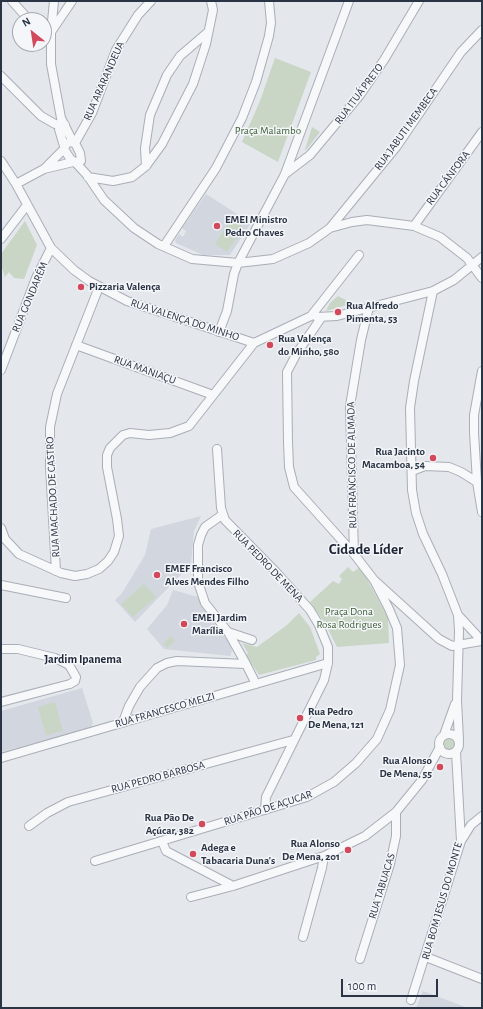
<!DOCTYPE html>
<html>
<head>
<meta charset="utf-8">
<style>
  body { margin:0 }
  #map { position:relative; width:483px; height:1009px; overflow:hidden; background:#e4e7ec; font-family:"Alegreya Sans",sans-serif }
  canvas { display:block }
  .frame { position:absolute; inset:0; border:2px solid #2b3445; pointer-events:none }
  .north { position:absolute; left:12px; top:12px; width:40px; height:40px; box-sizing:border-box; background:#f4f6f9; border:1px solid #a4a8b1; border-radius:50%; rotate:330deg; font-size:11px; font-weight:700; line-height:16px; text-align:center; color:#2b3445 }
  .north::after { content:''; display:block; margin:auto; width:14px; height:18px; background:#d1495b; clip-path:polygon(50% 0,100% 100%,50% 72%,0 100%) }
  .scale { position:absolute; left:341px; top:979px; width:97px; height:18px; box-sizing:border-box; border:2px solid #2b3445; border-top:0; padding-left:5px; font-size:12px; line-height:14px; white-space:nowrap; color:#2b3445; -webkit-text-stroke:3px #f4f6f9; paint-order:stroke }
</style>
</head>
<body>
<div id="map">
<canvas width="483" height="1009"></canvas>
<div class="frame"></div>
<div class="north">N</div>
<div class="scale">100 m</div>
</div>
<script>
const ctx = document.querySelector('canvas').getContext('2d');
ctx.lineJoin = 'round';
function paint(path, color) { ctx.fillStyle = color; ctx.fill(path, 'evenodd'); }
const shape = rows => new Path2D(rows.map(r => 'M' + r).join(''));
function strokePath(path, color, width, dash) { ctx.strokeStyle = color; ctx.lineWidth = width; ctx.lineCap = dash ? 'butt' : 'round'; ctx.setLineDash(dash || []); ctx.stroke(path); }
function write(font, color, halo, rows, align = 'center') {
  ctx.font = font + ' "Alegreya Sans",sans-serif'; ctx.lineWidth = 3; ctx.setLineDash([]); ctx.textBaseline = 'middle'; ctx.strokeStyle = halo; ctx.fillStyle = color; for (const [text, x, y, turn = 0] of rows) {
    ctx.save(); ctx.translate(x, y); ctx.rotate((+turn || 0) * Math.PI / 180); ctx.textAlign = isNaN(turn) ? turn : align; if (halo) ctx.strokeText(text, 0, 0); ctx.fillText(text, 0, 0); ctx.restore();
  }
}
const built = shape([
  [206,194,251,223,230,255,203,255,176,243,175,240,179,234,183,237,186,231,182,228],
  [201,516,194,531,191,564,135,622,115,600,122,593,145,555,151,529],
  [173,590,198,597,207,614,230,644,232,651,230,656,164,649,147,629,167,605],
  [82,688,93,723,91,728,1,752,1,711],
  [423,991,468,1008,416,1008]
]);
const green = shape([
  [275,58,311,72,278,162,242,142,260,101],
  [312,127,320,132,306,150,305,150],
  [231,219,244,228,227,252,215,244],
  [25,221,37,245,24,279,14,278,9,272,5,277,1,265,1,254],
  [338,296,346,300,347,305,326,311,330,303],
  [348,567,353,572,360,567,365,575,388,618,389,643,337,647,325,623,310,602,333,581,339,584,342,579,339,576],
  [144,584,156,597,133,617,121,604],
  [299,613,310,627,320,654,316,657,316,660,259,675,246,655,248,653,242,643,257,647,287,625],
  [171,636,175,641,167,648,163,644],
  [55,702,63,731,46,735,38,707],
  '443 744a6 6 0 1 1 12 0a6 6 0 1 1-12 0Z'
]);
const minor = shape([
  [12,1,29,20],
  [54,1,51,32,51,64,61,118,73,142],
  [44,29,51,32,72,1],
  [1,76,41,116,55,124,65,125],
  [61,121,59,129,64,146],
  [70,142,75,143,80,153,81,161,78,163,71,160,64,149,66,144,70,142],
  [75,143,92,113,116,50,138,15,151,1],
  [1,161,16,184,51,248,74,270,89,281,127,301,254,343,311,316,359,255],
  [76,163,87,175,104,200,134,228,158,244,192,259,238,263,273,259,309,243,330,228,352,222,367,220,414,226,440,237,467,258,482,278],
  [146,166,145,148,150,115,167,75,180,56,208,32],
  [44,169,64,149],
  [285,174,310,155,360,95,384,60,419,1],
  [88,177,113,181,132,177,146,166,162,144,193,84,206,44,213,10,211,1],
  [16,184,44,169,73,162],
  [414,226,482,132],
  [330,228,397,146,461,52,482,30],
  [1,239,27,205],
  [164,246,216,168,242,118,256,82,269,36,271,23,269,1],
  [433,291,414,381,410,408,412,490,416,513,423,534,442,574,458,615,459,631,457,700,459,740],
  [317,317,337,316,433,291,454,280,482,257],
  [321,318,297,353,287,372,288,442,289,467,294,487,354,554,374,580,439,639,452,646,481,641],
  [219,332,227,311,234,274,238,263,285,174,349,1],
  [76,345,213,395],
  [1,370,36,278,51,248],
  [482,371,474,415,474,433,477,482,482,512],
  [217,449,221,508,225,520,276,572,310,610,319,625,328,647,328,663,324,680,266,797,265,810],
  [412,471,425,466,449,467,461,472,477,482],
  [222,515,205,527,201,535,198,545,198,582,205,603,228,632,252,640],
  [1,528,5,539,19,554,61,573,75,576,87,574,99,569,108,561,114,552,119,536,117,519,107,467,107,455,110,448,123,435,130,433,149,435,170,433,189,426,254,343],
  [354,554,350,406,361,340,369,307],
  [56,571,50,467,50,427,57,394,99,287],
  [1,585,66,598],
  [458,615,482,641],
  [228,632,246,664],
  [1,649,18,649,55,658,69,665,76,677,75,681,70,684,1,702],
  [123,722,129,706,140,687,157,668,167,663,177,661,246,664,256,684],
  '439 744a10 10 0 1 1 20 0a10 10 0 1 1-20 0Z',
  [444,735,455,704],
  [1,758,328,663],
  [29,826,47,813,68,802,293,740],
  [162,841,166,851,233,886],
  [461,841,471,825,482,816],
  [95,861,307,797,334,782,356,763,377,739,390,710,400,665,397,628,389,609,374,580],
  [191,897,233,886,324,856,365,836,396,812,422,780,440,747],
  [303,937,322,868,324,856],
  [426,957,482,979],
  [360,959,390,864,396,836,396,812],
  [411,1000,461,841,456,752]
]);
const markers = [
  [217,226,4,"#d1495b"],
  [81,287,4,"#d1495b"],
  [338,312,4,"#d1495b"],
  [270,345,4,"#d1495b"],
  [433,458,4,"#d1495b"],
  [157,575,4,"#d1495b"],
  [184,624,4,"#d1495b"],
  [300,718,4,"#d1495b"],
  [440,767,4,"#d1495b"],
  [202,824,4,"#d1495b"],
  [348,850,4,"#d1495b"],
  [193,854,4,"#d1495b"]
];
const streetNames = [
  ["RUA ARARANDEUA",104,81,-66],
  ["RUA ITUÁ PRETO",359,94,-53],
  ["RUA JABUTI MEMBECA",406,129,-54],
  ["RUA CÁNFORA",448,178,-53],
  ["RUA GONDARÉM",30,297,-67],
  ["RUA VALENÇA DO MINHO",185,320,18],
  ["RUA MANIAÇU",145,370,20],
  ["RUA FRANCISCO DE ALMADA",352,465,-91],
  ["RUA MACHADO DE CASTRO",53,497,-93],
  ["RUA PEDRO DE MENA",268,566,46],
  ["RUA FRANCESCO MELZI",165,710,-16],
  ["RUA PEDRO BARBOSA",158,777,-15],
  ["RUA PÃO DE AÇUCAR",268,808,-18],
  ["RUA TABUACAS",382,886,-73],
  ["RUA BOM JESUS DO MONTE",442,901,-74]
];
const parkNames = [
  ["Praça Malambo",268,131],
  ["Praça Dona",349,612],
  ["Rosa Rodrigues",349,625]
];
const poiNames = [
  ["EMEI Ministro",225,220],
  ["Pedro Chaves",225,233],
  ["Pizzaria Valença",89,287],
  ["Rua Alfredo",346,306],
  ["Pimenta, 53",346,319],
  ["Rua Valença",278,339],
  ["do Minho, 580",278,352],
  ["Rua Jacinto",425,452,"right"],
  ["Macamboa, 54",425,465,"right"],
  ["EMEF Francisco",165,569],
  ["Alves Mendes Filho",165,582],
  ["EMEI Jardim",192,618],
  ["Marília",192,631],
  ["Rua Pedro",308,712],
  ["De Mena, 121",308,725],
  ["Rua Alonso",432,761,"right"],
  ["De Mena, 55",432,774,"right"],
  ["Rua Pão De",194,818,"right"],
  ["Açúcar, 382",194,831,"right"],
  ["Rua Alonso",340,844,"right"],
  ["De Mena, 201",340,857,"right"],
  ["Adega e",201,848],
  ["Tabacaria Duna's",201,861]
];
const neighbourhoodNames = [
  ["Jardim Ipanema",83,659]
];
const districtNames = [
  ["Cidade Líder",366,549]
];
paint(built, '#d2d6de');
paint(green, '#c9d6c5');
strokePath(minor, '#a9aeb7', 10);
strokePath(minor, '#f7f8fa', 8);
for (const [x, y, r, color] of markers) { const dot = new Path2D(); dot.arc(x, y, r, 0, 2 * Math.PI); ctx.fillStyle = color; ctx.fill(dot); strokePath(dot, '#f4f6f9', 1.5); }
write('11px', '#2b3445', '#f4f6f9', streetNames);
write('11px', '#3f6138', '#f4f6f9', parkNames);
write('bold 11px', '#2b3445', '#f4f6f9', poiNames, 'left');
write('bold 12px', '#1d2536', '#f4f6f9', neighbourhoodNames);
write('bold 15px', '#1d2536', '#f4f6f9', districtNames);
</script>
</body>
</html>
